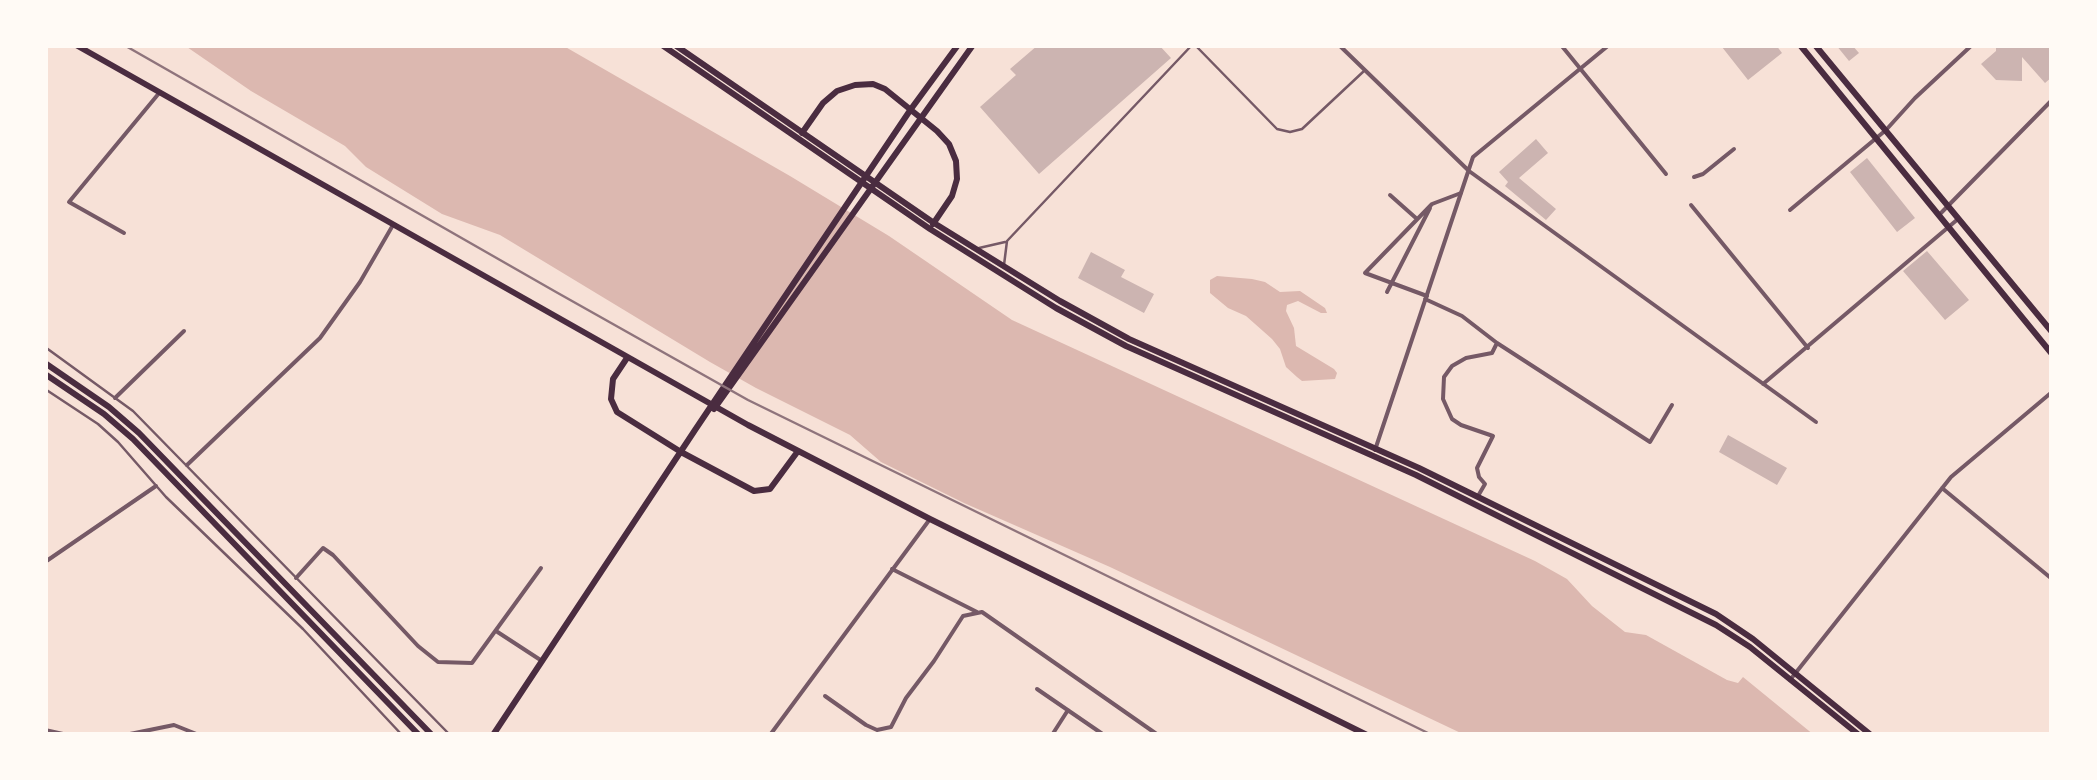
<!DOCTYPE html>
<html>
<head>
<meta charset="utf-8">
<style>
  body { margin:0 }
  #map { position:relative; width:2097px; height:780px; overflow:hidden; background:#f7e1d7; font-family:Montserrat,sans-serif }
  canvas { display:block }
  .frame { position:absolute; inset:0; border:48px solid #fffaf5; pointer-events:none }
</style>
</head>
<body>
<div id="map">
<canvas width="2097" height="780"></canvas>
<div class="frame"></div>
</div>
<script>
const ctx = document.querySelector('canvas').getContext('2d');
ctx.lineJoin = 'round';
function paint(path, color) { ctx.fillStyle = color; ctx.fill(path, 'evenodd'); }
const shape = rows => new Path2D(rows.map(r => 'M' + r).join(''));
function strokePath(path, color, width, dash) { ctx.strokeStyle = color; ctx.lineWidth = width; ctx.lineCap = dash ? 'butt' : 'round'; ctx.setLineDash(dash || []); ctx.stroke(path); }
const water = shape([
  [184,45,562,45,790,176,889,236,1012,320,1535,561,1567,579,1592,606,1625,632,1646,635,1727,680,1738,683,1743,677,1814,735,1465,735,1110,567,964,503,881,462,850,435,756,388,710,362,500,235,442,214,366,167,345,146,251,91],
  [1217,276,1252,279,1265,282,1280,292,1300,291,1325,308,1327,313,1321,313,1298,301,1287,305,1286,311,1294,328,1296,346,1334,369,1337,373,1335,379,1302,381,1297,377,1286,367,1280,349,1272,339,1246,316,1228,308,1210,293,1210,280]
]);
const building = shape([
  [1038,45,1159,45,1171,58,1039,174,980,107,1016,75,1010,69],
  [1725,45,1776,45,1782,53,1748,80,1722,47],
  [1836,45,1852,45,1859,53,1849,61],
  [1996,45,2049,45,2052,48,2052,77,2045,83,2022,57,2022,81,1996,80,1981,64,1996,51],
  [1536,139,1548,153,1519,178,1556,209,1546,220,1505,186,1508,182,1499,172],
  [1867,158,1915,218,1897,232,1850,172],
  [1927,251,1969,300,1945,320,1903,271],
  [1091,252,1125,270,1121,277,1154,294,1144,313,1078,278],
  [1728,435,1787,468,1777,485,1719,452]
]);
const service = shape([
  [1195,45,1277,129,1290,132,1302,129,1364,71],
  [979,248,1005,242],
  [1004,265,1007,241,1192,45],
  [45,347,133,411,450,735],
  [45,389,98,424,118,442,166,497,303,629,402,735]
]);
const pedestrian = shape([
  [1561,45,1666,174],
  [1390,195,1417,219],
  [1691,205,1808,348],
  [1387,292,1430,208],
  [1427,296,1365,273,1432,204,1461,193]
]);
const minor = shape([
  [1339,45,1469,171,1816,422],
  [1694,177,1703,174,1734,149],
  [1790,210,1886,130,1915,98,1972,45],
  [1940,214,2052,100],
  [124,233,69,202,160,92],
  [1425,299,1462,316,1497,343],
  [1763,384,1958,219],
  [115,398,184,331],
  [1375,450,1473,157,1609,45],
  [187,465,320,338,360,282,393,225],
  [1942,488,2052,579],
  [1478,496,1485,484,1479,477,1477,468,1493,436,1461,425,1452,419,1443,399,1444,377,1452,366,1466,358,1492,353,1497,343,1650,442,1672,405],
  [45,562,156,486],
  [892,569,977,612],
  [296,578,323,548,333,555,418,646,438,662,472,663,541,568],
  [496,631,542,661],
  [1790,680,1951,477,2052,392],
  [1037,689,1104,735],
  [825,696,866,725,877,730,891,727,906,698,934,661,963,616,982,612,1158,735],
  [45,730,63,734],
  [125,735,174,725,199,735],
  [770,735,930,519],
  [1052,735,1068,710]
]);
const secondary = shape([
  [76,45,748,425,930,519,1367,735],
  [662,45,930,229,1056,308,1126,346,1416,475,1716,625,1750,647,1859,735],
  [675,45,934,223,1060,301,1129,339,1419,468,1716,614,1753,639,1871,735],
  [802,133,823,103,837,91,855,85,873,84,885,89,937,131,949,144,956,161,957,179,952,196,933,224],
  [627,358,613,379,611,399,617,412,681,452,754,491,770,489,798,451],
  [714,409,973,45],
  [493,735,695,430,911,109,958,45]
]);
const primary = shape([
  [1800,45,2052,354],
  [1815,45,2052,332],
  [45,363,109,407,139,433,432,735],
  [45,374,104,414,133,439,419,735]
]);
const tram = shape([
  [124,45,556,292,748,400,1432,735]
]);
paint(water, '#dcb8b0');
paint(building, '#ccb4b1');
strokePath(service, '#755966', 2.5);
strokePath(pedestrian, '#755966', 4);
strokePath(minor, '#755966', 4);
strokePath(secondary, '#4a2c40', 6);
strokePath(primary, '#4a2c40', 6);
strokePath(tram, '#8f747c', 2.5);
</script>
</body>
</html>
